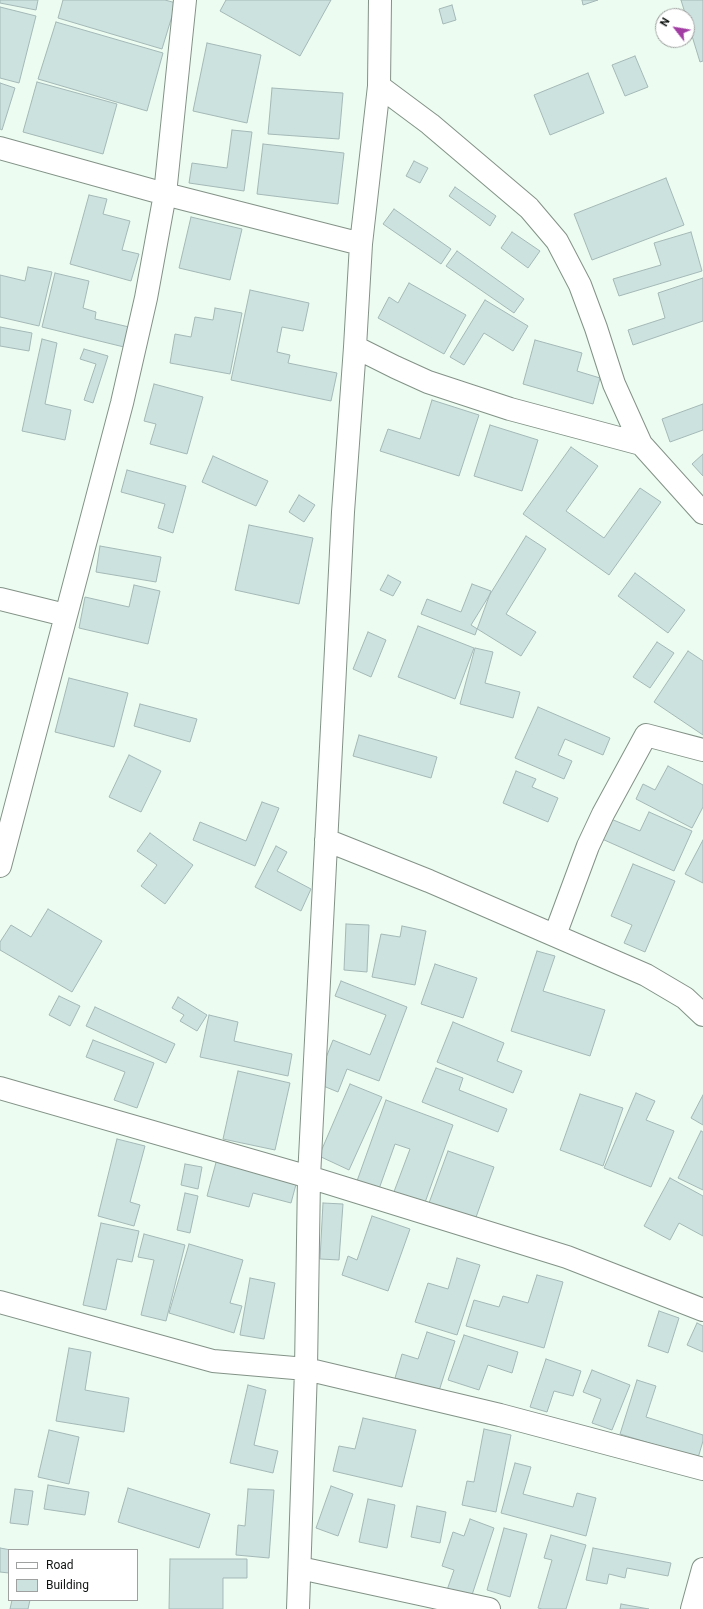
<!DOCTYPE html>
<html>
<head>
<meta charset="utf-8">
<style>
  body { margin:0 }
  #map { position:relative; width:703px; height:1609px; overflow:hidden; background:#ecfcf0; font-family:Roboto,sans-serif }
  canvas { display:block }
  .legend { position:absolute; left:8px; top:1549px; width:130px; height:52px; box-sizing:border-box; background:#fff; border:1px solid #9fa1a0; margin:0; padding:5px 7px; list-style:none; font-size:12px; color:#101512 }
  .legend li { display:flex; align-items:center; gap:8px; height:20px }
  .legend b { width:20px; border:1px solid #9fa1a0 }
  .north { position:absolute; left:655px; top:8px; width:40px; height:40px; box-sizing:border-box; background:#fff; border:1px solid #9fa1a0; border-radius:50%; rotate:301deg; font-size:11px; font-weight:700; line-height:16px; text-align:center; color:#101512 }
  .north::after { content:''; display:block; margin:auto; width:14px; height:18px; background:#a13da3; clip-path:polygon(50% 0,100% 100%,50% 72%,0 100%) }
</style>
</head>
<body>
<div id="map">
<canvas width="703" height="1609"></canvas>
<ul class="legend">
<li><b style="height:5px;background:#fff"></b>Road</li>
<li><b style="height:11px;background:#cce2df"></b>Building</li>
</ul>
<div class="north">N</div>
</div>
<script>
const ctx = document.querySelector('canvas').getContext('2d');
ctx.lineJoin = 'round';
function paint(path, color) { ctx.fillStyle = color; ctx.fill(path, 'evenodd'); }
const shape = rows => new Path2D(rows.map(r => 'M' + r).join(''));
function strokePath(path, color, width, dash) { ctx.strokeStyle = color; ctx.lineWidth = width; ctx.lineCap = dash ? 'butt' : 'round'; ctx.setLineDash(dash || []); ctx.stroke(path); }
const building = shape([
  [0,0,38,0,36,10,0,3,0,0],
  [63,0,165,0,176,3,162,49,58,18,63,0],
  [226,0,331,0,300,56,220,11,226,0],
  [582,0,598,0,583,5,582,0],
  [681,0,703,0,703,61,700,62,681,0],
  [452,5,456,20,443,24,439,9,452,5],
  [0,7,36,16,19,83,0,78,0,7],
  [56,22,163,53,147,111,38,79,56,22],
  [207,43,261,55,247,123,193,111,207,43],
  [635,56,648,87,625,96,612,65,635,56],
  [588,73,604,113,550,135,534,95,588,73],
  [37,82,117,104,103,154,23,132,37,82],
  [0,83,15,88,2,130,0,129,0,83],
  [272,88,343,93,339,139,268,134,272,88],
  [232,130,252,132,244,191,189,183,192,163,227,168,232,130],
  [263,144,344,153,338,204,257,194,263,144],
  [414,161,428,168,420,183,406,176,414,161],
  [666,178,684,225,592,260,574,214,666,178],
  [455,187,496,216,490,226,449,196,455,187],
  [89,195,107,199,103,214,130,221,122,250,139,254,131,281,70,264,89,195],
  [394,209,451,249,441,264,383,224,394,209],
  [191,217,242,229,230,280,179,268,191,217],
  [512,232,540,251,528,268,501,248,512,232],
  [691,232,702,271,619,296,613,279,661,265,654,243,691,232],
  [457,251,524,299,514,313,446,266,457,251],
  [28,267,52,272,39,326,0,317,0,275,25,281,28,267],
  [55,273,89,281,83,308,96,312,95,319,129,327,124,347,42,327,55,273],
  [703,278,703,321,633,345,628,330,665,318,658,293,703,278],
  [409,283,466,315,444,354,378,318,389,297,398,303,409,283],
  [250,290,309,303,303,331,282,327,277,352,290,355,288,363,337,373,331,401,231,380,250,290],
  [485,300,528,326,513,351,484,333,464,365,450,357,485,300],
  [215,308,242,313,230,374,170,363,175,334,191,337,195,317,213,320,215,308],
  [0,327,32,333,29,351,0,346,0,327],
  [42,339,57,343,45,404,71,410,65,440,22,431,42,339],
  [535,340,582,353,577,371,600,378,593,404,523,384,535,340],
  [84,349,108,356,93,403,84,400,96,364,80,359,84,349],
  [154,384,203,397,187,454,150,444,156,424,144,421,154,384],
  [432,400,479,415,459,476,380,451,388,429,420,439,432,400],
  [703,404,703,430,670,442,662,419,703,404],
  [490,425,538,440,522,491,474,476,490,425],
  [571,447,598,466,566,511,604,538,640,488,661,502,609,575,523,514,571,447],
  [703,454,703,476,692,464,703,454],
  [213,456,268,481,256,506,202,482,213,456],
  [127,470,186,486,173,533,158,528,165,504,121,492,127,470],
  [299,495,315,505,304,522,289,512,299,495],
  [249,525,313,538,299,604,235,590,249,525],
  [526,536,546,549,506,614,536,632,521,656,471,625,526,536],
  [100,546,161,557,156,582,96,572,100,546],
  [635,573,685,610,668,633,618,596,635,573],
  [388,575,401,582,393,596,380,590,388,575],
  [472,584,491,591,475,635,421,614,427,599,461,612,472,584],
  [134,585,160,591,148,644,79,628,85,597,129,607,134,585],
  [418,626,474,648,455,699,398,677,418,626],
  [368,632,386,640,371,677,353,669,368,632],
  [657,642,674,653,650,688,633,677,657,642],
  [475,648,493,652,485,683,520,692,513,718,460,704,475,648],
  [688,651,703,661,703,735,654,702,688,651],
  [69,678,128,693,114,747,55,732,69,678],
  [140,704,197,719,190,742,134,726,140,704],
  [538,707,610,738,603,755,565,739,558,755,572,761,564,779,515,758,538,707],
  [359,735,437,757,431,778,353,756,359,735],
  [129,755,161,771,141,812,109,797,129,755],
  [668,766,703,785,703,807,692,828,636,799,643,784,655,790,668,766],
  [516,771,536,779,532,787,558,798,548,822,503,803,516,771],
  [262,802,279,808,255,866,193,840,200,822,246,841,262,802],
  [649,812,692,831,674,871,602,839,611,819,640,831,649,812],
  [150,833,193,865,165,904,141,886,157,865,137,851,150,833],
  [703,840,703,883,685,874,703,840],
  [276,846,287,852,277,871,311,889,301,911,255,887,276,846],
  [633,864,675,881,645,952,624,943,632,925,611,916,633,864],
  [48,909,102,941,72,992,0,950,0,942,11,925,31,937,48,909],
  [346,924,369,925,367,972,344,970,346,924],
  [402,926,426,931,415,985,372,977,381,934,400,937,402,926],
  [537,951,555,956,543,991,605,1010,590,1056,511,1031,537,951],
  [435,964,477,978,463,1018,421,1004,435,964],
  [341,981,407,1007,379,1081,347,1069,338,1092,316,1083,333,1040,370,1055,386,1015,335,996,341,981],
  [59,996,80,1006,70,1026,49,1015,59,996],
  [178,997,207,1015,197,1031,180,1021,184,1015,172,1008,178,997],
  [95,1007,175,1044,166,1063,86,1026,95,1007],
  [209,1015,238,1022,234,1041,292,1054,288,1076,200,1057,209,1015],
  [453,1022,504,1043,497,1061,522,1071,513,1093,437,1062,453,1022],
  [93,1040,154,1063,137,1108,114,1100,125,1072,86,1057,93,1040],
  [436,1068,463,1078,459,1090,507,1109,498,1132,422,1102,436,1068],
  [238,1071,290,1083,275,1150,223,1139,238,1071],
  [350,1084,382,1097,349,1170,319,1156,350,1084],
  [636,1093,655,1101,646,1120,674,1131,651,1187,604,1168,636,1093],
  [580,1094,623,1108,603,1166,560,1150,580,1094],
  [703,1095,703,1125,691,1118,703,1095],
  [386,1100,453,1125,423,1208,392,1197,410,1149,395,1144,379,1189,357,1181,386,1100],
  [701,1131,703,1132,703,1190,678,1178,701,1131],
  [117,1139,145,1146,130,1202,140,1205,134,1226,98,1216,117,1139],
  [448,1151,494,1167,475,1220,429,1203,448,1151],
  [218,1155,298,1177,291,1203,253,1193,249,1207,207,1196,218,1155],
  [185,1164,202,1167,198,1189,181,1185,185,1164],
  [670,1178,703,1196,703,1236,679,1223,670,1240,644,1226,670,1178],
  [185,1193,198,1196,190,1233,177,1230,185,1193],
  [323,1203,343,1204,339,1260,320,1259,323,1203],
  [372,1216,410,1229,388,1291,342,1275,348,1256,357,1260,372,1216],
  [101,1223,139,1231,132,1262,117,1259,106,1310,83,1305,101,1223],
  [144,1234,185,1245,166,1321,141,1315,154,1260,138,1257,144,1234],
  [189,1244,243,1260,230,1303,242,1306,234,1333,169,1313,189,1244],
  [457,1258,480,1265,457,1335,415,1322,428,1283,448,1289,457,1258],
  [537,1275,563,1282,544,1348,466,1326,474,1300,499,1307,503,1296,528,1303,537,1275],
  [250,1278,275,1283,264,1339,240,1335,250,1278],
  [659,1311,679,1318,668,1353,648,1346,659,1311],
  [697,1323,703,1326,703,1352,687,1345,697,1323],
  [427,1332,455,1341,439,1391,395,1378,402,1354,418,1359,427,1332],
  [464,1335,518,1352,512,1373,488,1365,479,1390,448,1380,464,1335],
  [69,1348,91,1352,85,1390,129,1398,124,1432,56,1421,69,1348],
  [546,1359,581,1371,573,1396,554,1391,547,1412,530,1407,546,1359],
  [592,1370,630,1385,612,1430,592,1423,601,1399,583,1392,592,1370],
  [637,1380,656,1386,646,1417,703,1435,703,1441,698,1458,620,1434,637,1380],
  [248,1385,266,1390,254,1445,278,1451,273,1473,230,1463,248,1385],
  [363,1418,416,1430,402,1487,333,1471,339,1446,355,1449,363,1418],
  [484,1429,511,1435,496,1512,462,1505,467,1481,474,1482,484,1429],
  [49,1430,79,1437,69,1484,38,1477,49,1430],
  [515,1463,531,1467,523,1494,573,1507,577,1493,596,1498,586,1536,501,1513,515,1463],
  [48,1485,89,1492,85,1515,44,1509,48,1485],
  [331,1486,353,1494,338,1536,316,1528,331,1486],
  [128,1488,210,1514,199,1548,118,1522,128,1488],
  [15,1489,33,1491,28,1525,10,1523,15,1489],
  [248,1489,274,1490,269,1558,236,1555,238,1525,245,1526,248,1489],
  [368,1499,395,1505,387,1548,359,1542,368,1499],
  [417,1506,446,1512,440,1543,411,1537,417,1506],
  [470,1519,494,1528,471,1598,447,1590,454,1570,442,1566,453,1532,464,1536,470,1519],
  [504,1528,527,1534,510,1597,487,1590,504,1528],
  [551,1535,586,1545,566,1609,542,1609,538,1608,552,1560,544,1558,551,1535],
  [0,1548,11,1550,9,1550,9,1573,0,1572,0,1548],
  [593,1548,671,1563,668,1576,627,1568,625,1578,609,1574,607,1584,586,1580,593,1548],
  [170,1559,247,1559,247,1578,223,1578,223,1609,169,1609,170,1559],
  [12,1600,30,1600,28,1609,10,1609,12,1600],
  [621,1604,649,1609,620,1609,621,1604]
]);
const minor = shape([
  [379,86,430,124,529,208,557,241,580,285,596,328,614,384,641,444,703,513],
  [0,148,165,194,361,244],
  [355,347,395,367,428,382,510,409,641,444],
  [0,599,65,615],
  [326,840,429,881,646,975,685,998,703,1015],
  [0,866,122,403,146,298,165,194,185,0],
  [555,935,588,846,603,814,646,735,703,750],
  [0,1088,309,1177,567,1257,703,1310],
  [0,1302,213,1361,306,1369,500,1415,703,1469],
  [300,1568,489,1609],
  [298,1609,306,1369,309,1177,343,512,355,347,361,244,379,86,380,0],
  [692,1609,703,1569]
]);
paint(building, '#cce2df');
strokePath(building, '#a4b9b7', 1);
strokePath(minor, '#839287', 24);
strokePath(minor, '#fff', 22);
</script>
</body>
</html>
